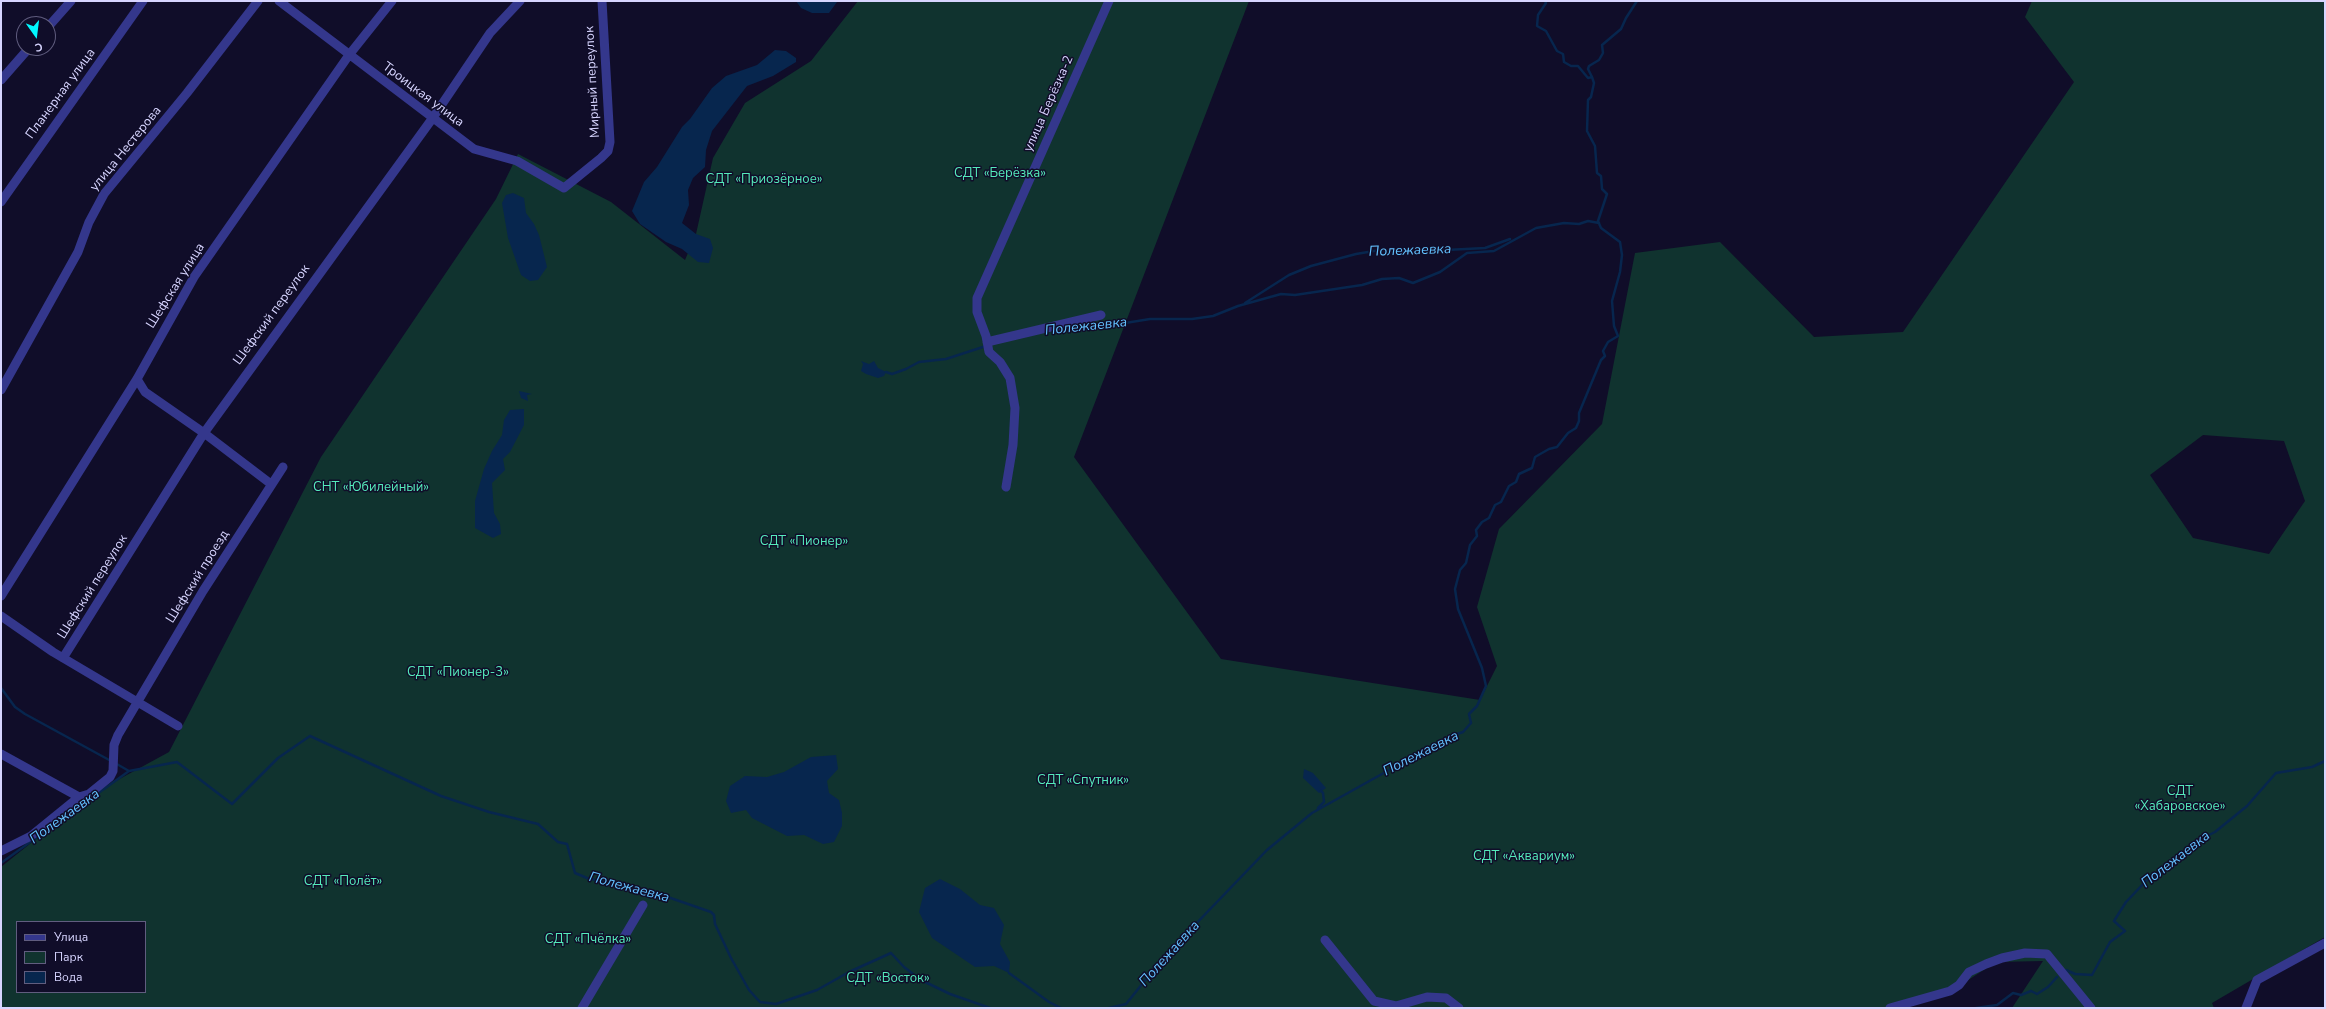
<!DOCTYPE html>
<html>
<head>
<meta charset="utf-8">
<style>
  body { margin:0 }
  #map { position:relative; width:2326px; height:1009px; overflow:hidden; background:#100d29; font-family:"Nunito Sans",sans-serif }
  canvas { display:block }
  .frame { position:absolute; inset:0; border:2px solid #d7d5ff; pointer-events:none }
  .legend { position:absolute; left:16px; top:921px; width:130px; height:72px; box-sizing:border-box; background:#100d29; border:1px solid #605d7f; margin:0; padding:5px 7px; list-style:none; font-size:12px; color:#d7d5ff }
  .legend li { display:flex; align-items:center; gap:8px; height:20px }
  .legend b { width:20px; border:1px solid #605d7f }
  .north { position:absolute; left:16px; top:16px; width:40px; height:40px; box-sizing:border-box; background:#100d29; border:1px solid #605d7f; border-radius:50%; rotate:166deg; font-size:11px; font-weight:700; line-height:16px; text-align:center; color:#d7d5ff }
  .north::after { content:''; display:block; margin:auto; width:14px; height:18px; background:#01f8ff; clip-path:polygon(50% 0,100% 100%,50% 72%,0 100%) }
</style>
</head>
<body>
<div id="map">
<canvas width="2326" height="1009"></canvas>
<div class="frame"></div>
<ul class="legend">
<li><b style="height:5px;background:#34378c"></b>Улица</li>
<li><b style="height:11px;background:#10332f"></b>Парк</li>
<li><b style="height:11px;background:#07264e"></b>Вода</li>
</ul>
<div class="north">С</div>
</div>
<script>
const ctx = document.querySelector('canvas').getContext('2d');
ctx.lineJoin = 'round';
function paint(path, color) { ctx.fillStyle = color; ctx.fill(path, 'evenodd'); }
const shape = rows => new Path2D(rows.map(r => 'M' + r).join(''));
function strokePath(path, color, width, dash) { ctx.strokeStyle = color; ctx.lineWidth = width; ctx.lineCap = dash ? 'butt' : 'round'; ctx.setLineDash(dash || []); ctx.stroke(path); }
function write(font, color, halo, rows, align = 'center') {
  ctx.font = font + ' "Nunito Sans",sans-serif'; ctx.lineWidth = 3; ctx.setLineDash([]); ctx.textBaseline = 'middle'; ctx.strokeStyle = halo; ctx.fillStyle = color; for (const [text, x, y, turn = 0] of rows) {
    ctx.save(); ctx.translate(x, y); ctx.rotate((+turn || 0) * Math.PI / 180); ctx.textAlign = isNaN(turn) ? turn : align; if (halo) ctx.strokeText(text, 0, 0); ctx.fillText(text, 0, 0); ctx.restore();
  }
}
const green = shape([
  [858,1,1249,1,1074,457,1221,659,1480,700,1497,666,1477,607,1499,529,1602,424,1635,253,1720,242,1814,337,1903,332,2074,82,2025,17,2032,1,2325,1,2325,937,2212,1003,2214,1008,2012,1008,2043,961,1996,962,1942,997,1904,1008,1,1008,1,867,92,794,169,752,321,457,496,199,518,154,611,202,685,260,696,234,713,158,745,103,811,61],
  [2203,435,2284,441,2305,501,2269,554,2193,538,2150,475],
  [17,922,145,922,145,992,17,992]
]);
const water = shape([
  [796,1,842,1,837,2,829,13,812,13,801,8],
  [775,50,786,51,796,58,796,62,773,76,747,86,712,131,706,150,705,167,693,178,688,190,689,205,682,223,696,234,710,239,713,248,709,263,698,262,682,249,666,242,640,224,632,211,644,182,657,167,682,127,690,119,712,88,726,76,757,65],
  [513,193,524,198,526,213,534,224,539,235,547,267,538,280,530,281,521,275,508,238,502,203,506,195],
  [861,361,869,364,874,361,878,368,886,372,884,376,878,378,866,374,861,371,863,364],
  [519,391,532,394,527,395,528,401,521,398],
  [524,409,524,425,510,452,503,459,505,470,492,483,494,513,500,524,501,534,493,538,475,528,475,501,484,469,492,451,502,435,504,420,510,410],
  [836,755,838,769,827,781,829,793,839,800,842,813,842,826,834,842,823,844,804,835,787,836,752,818,746,810,731,813,726,801,730,786,745,776,767,777,784,772,811,757],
  [1304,769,1313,773,1326,788,1319,793,1303,778],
  [940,879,960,889,980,905,994,908,1004,925,1000,944,1010,962,1009,973,994,966,975,967,932,938,919,912,925,888]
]);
const stream = shape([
  [1592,77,1588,69,1589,66,1599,60,1603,53,1602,45,1621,29,1626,18,1637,1],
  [1245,303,1289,275,1311,266,1356,254,1380,250,1407,252,1485,248,1510,239],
  [1054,329,1082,330,1150,319,1192,319,1213,316,1238,306,1281,294,1295,295,1362,285,1382,279,1399,278,1413,283,1440,272,1467,253,1494,251,1536,228,1564,223,1579,224,1588,221,1599,223],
  [886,372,892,374,906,369,919,362,946,359,986,346],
  [1,688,15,707,25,714,111,761],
  [115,763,129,771,177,762,232,804,278,758,310,736,441,796,489,812,538,824,558,842,567,844,575,873,587,878,659,894,711,912,714,915,715,924,731,958,749,990,760,1002,776,1004,817,990,849,972,891,953,904,967,921,980,950,994,990,1008],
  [1318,808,1324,802,1323,793,1321,791],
  [1,863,129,771],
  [2066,970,2075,974,2092,975,2110,942,2125,931,2114,921,2126,902,2146,881,2157,875,2167,864,2201,839,2215,832,2247,806,2276,773,2312,767,2325,761],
  [1009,973,1049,1002,1061,1008],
  [1109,1008,1126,1004,1164,957,1267,850,1312,813,1425,750,1436,748,1446,742,1451,736,1463,732,1471,723,1469,714,1477,706,1486,686,1482,668,1458,609,1455,589,1460,570,1466,563,1470,545,1477,536,1476,530,1482,522,1489,518,1495,505,1501,502,1509,486,1516,482,1519,474,1532,468,1535,457,1549,449,1557,447,1568,433,1576,428,1579,421,1579,413,1601,360,1605,356,1603,351,1608,342,1618,336,1614,326,1612,301,1620,272,1622,255,1620,242,1601,228,1598,221,1607,194,1602,189,1601,176,1597,173,1595,146,1587,131,1588,100,1591,97,1594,83,1592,77,1588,78,1578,66,1571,66,1564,62,1563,54,1557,51,1546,31,1537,26,1538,15,1546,3,1545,1],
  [1976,1008,1997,1005,2013,993,2021,995,2031,991,2037,994,2048,987,2057,977]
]);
const street = shape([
  [279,1,474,149,517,161,564,188,601,158,608,151,610,142,602,1],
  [48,27,71,1],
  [1,80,29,48],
  [1,202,143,1],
  [987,342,1101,315],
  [137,379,145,392,204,433,271,484],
  [1,390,78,252,89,222,104,194,187,93,258,1],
  [1006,487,1013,445,1015,408,1010,378,1000,362,989,352,986,336,977,312,977,298,1109,1],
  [1,596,137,379,194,277,349,55,392,1],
  [1,616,53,652,178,726],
  [63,658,204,433,432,119,490,33,520,1],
  [1,754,79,797,89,794,110,777,113,771,114,745,118,735,203,591,283,467],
  [1,851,31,836,79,797],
  [1325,940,1374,1001,1396,1006,1427,997,1446,998,1459,1008],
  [582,1008,643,905],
  [1890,1008,1950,991,1959,985,1969,972,1986,964,2002,958,2025,953,2047,954,2091,1008],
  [2246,1008,2257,980,2325,943]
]);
const streetNames = [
  ["Мирный переулок",593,82,-93],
  ["Планерная улица",61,94,-54],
  ["Троицкая улица",423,95,37],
  ["улица Берёзка-2",1049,104,-66],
  ["улица Нестерова",126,149,-51],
  ["Шефская улица",176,286,-58],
  ["Шефский переулок",272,315,-54],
  ["Шефский проезд",198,577,-58],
  ["Шефский переулок",93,587,-58]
];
const parkNames = [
  ["СДТ «Берёзка»",1000,174],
  ["СДТ «Приозёрное»",764,180],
  ["СНТ «Юбилейный»",371,488],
  ["СДТ «Пионер»",804,542],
  ["СДТ «Пионер-3»",458,673],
  ["СДТ «Спутник»",1083,781],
  ["СДТ",2180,792],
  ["«Хабаровское»",2180,807],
  ["СДТ «Аквариум»",1524,857],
  ["СДТ «Полёт»",343,882],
  ["СДТ «Пчёлка»",588,940],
  ["СДТ «Восток»",888,979]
];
const waterNames = [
  ["Полежаевка",1410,251,-2],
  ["Полежаевка",1086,327,-6],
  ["Полежаевка",1421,754,-27],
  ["Полежаевка",65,817,-36],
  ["Полежаевка",2176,860,-38],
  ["Полежаевка",629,888,15],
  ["Полежаевка",1170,954,-48]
];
paint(green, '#10332f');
paint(water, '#07264e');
strokePath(stream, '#07264e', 2.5);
strokePath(street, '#34378c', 9);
write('13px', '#d7d5ff', '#100d29', streetNames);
write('13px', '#55ebbb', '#100d29', parkNames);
write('italic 14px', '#63c2ff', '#100d29', waterNames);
</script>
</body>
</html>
